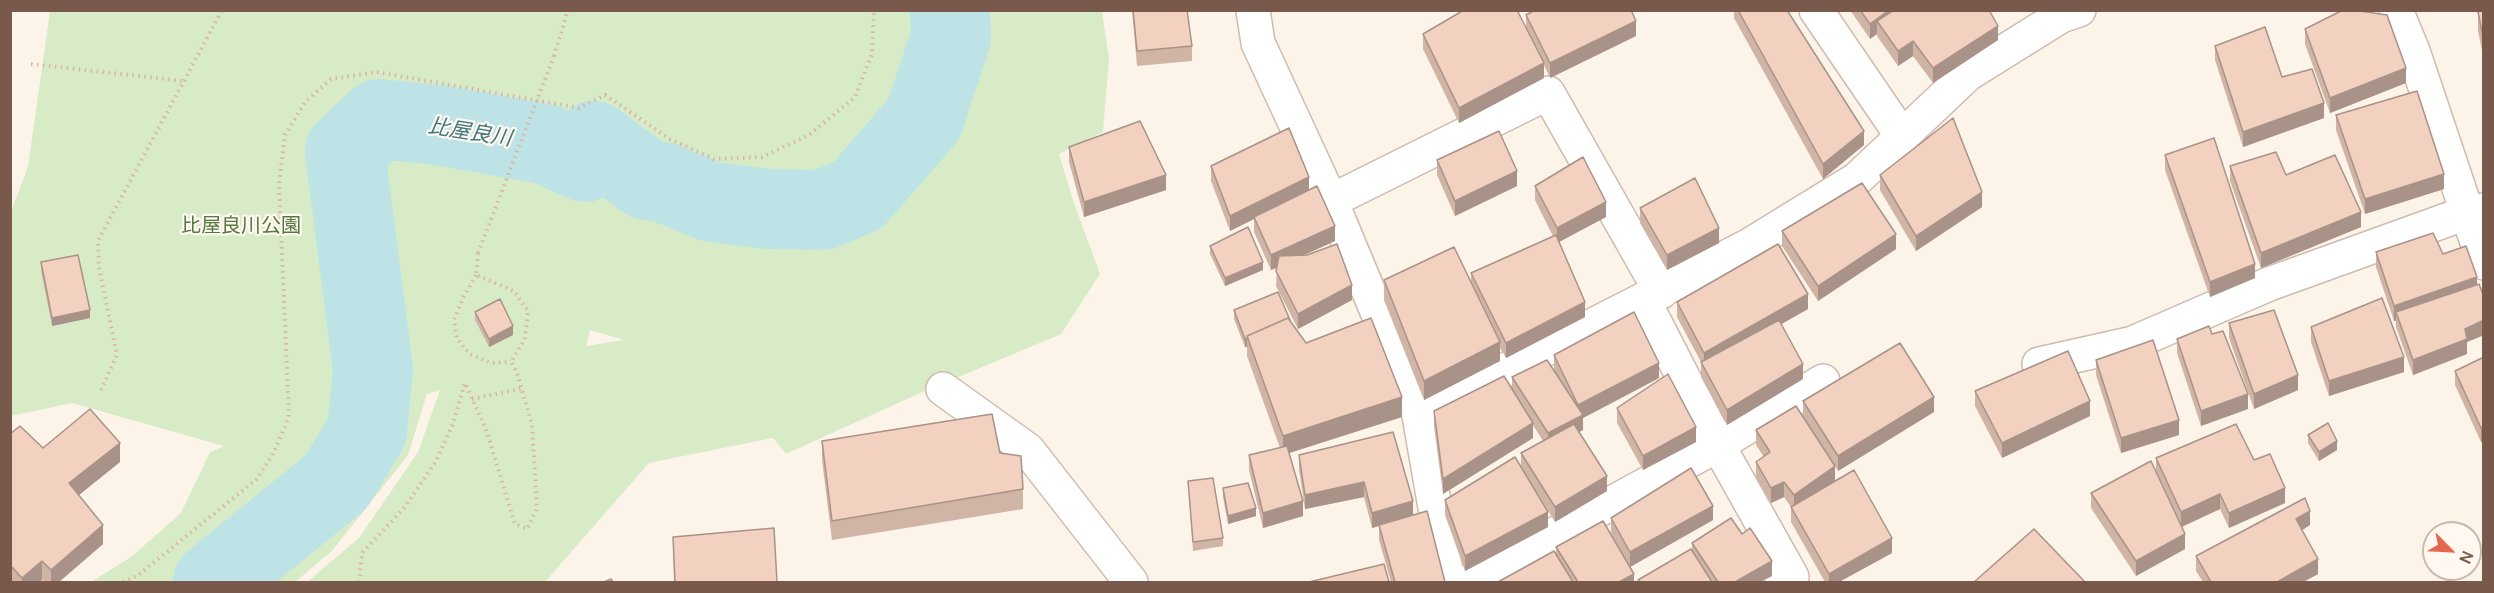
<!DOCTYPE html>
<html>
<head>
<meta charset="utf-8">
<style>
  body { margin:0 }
  #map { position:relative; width:2494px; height:593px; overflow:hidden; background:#fdf4e9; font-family:Manrope,sans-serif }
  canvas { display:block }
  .frame { position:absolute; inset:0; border:12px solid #78594c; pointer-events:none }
  .north { position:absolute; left:2422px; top:521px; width:60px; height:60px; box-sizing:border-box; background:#fff8f0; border:2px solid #c9b8ae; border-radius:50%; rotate:114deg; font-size:16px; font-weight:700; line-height:24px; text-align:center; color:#78594c }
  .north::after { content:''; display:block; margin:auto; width:21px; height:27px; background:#e6674f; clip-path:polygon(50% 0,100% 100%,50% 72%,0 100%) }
</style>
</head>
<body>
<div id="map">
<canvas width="2494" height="593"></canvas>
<div class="frame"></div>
<div class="north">N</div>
</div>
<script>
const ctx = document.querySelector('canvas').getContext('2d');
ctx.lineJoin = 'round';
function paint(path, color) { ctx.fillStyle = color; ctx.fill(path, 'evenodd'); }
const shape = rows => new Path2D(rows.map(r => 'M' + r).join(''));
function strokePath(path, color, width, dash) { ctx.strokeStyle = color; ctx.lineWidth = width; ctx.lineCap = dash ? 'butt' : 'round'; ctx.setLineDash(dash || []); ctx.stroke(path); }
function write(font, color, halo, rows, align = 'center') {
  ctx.font = font + ' Manrope,"Noto Sans JP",sans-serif'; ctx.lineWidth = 4.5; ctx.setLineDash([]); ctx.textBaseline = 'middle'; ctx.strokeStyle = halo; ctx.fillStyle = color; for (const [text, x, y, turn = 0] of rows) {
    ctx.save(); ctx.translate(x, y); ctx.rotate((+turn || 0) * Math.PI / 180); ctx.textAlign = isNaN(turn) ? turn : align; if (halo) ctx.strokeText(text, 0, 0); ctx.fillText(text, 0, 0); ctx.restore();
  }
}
const green = shape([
  [50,11,1102,11,1109,59,1103,132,1059,154,1074,203,1100,274,1061,334,918,394,786,454,773,438,649,463,545,582,307,582,359,538,418,452,440,390,427,394,408,455,332,551,295,582,91,582,131,557,181,513,210,452,224,446,72,403,11,416,10,214,28,167],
  [590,330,624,340,586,346]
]);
const river = shape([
  [213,582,336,482,367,431,373,370,345,151,379,119,438,125,545,144,585,162,594,141,647,180,663,182,712,202,769,209,823,210,858,195,924,119,951,37,950,10]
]);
const path = shape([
  [554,56,568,10],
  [31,64,183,81],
  [476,275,463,298,454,320,457,339,470,354,491,363,511,362],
  [101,390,117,355,99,267,98,241,222,10],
  [472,399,521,389],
  [123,582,137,576,257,479,273,454,289,417,279,185,285,135,305,102,331,79,377,72,579,108,605,95,670,139,714,159,762,157,809,135,855,97,872,54,874,10],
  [359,582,362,553,404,508,435,463,452,426,465,383,486,429,515,524,527,529,537,508,532,424,517,373,511,362,525,339,528,311,514,291,476,275,478,253]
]);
const minor = shape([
  [1253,10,1258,43,1331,201],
  [1816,10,1902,136],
  [2396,10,2413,51,2484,263],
  [1644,301,1718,445,1792,577,1782,582],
  [2039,364,2133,343,2269,284,2466,213,2484,210],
  [943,389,1028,450,1131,582],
  [1418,410,1331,201,1548,93,1661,292],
  [1448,582,1418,410,1509,368,1748,246,1857,179,1968,74,2061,16,2079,10],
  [1467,582,1718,445,1823,381]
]);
const pathBridge = shape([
  [478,253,554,56]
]);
const wall = shape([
  [1132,10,1187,10,1192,46,1192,61,1137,66],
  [1734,10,1787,10,1864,145,1823,179,1734,18],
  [1850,10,1989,10,1998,40,1933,83,1913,56,1898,66,1877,36,1877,34,1870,39],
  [2484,10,2484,60,2478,31,2478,12],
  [1526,15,1636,36,1550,78,1544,65,1544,78,1459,123,1423,49,1423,34,1526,28],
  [2305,29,2406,83,2330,113,2305,44],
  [2215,46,2282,77,2324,118,2243,147,2215,60],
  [2336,115,2444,189,2365,214,2336,130],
  [1069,147,1166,190,1084,217,1069,162],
  [2165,155,2255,278,2210,297,2165,170],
  [1437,160,1517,186,1455,216,1437,175],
  [1211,166,1309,190,1335,241,1304,255,1352,300,1298,329,1276,286,1277,268,1271,270,1254,232,1254,219,1230,231,1211,181],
  [2230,166,2286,175,2361,227,2261,268,2230,181],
  [1880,175,1982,207,1916,251,1880,190],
  [1535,186,1606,217,1559,242,1585,317,1506,358,1500,348,1500,361,1424,400,1384,300,1384,280,1471,281,1471,273,1553,236,1535,200],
  [1640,208,1719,243,1667,270,1640,223],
  [1782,231,1896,249,1818,301,1782,246],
  [1210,246,1263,270,1225,286,1210,254],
  [2376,252,2443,254,2477,285,2484,297,2484,335,2467,342,2467,354,2413,375,2396,327,2396,321,2394,321,2376,267],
  [41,262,90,318,52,326,41,270],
  [1677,302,1808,309,1781,324,1803,379,1727,425,1701,377,1701,362,1677,317],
  [1234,310,1290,320,1306,343,1402,417,1289,453,1303,516,1263,528,1249,470,1249,455,1280,448,1247,356,1247,347,1245,347,1234,319],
  [475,312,513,335,489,347,475,320],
  [2229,323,2298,390,2254,409,2229,338],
  [2311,327,2404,372,2329,396,2311,342],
  [2177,339,2248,409,2201,426,2177,353],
  [1554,355,1659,378,1583,418,1583,430,1579,432,1607,491,1555,522,1537,492,1548,527,1465,571,1445,515,1445,500,1521,466,1521,453,1543,441,1533,425,1533,438,1443,494,1434,426,1434,411,1512,390,1512,377,1554,370],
  [2484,357,2484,441,2481,442,2455,385,2455,371],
  [2096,360,2179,435,2121,453,2096,375],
  [1975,391,2090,416,2002,458,1975,406],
  [1803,401,1934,412,1838,471,1835,466,1835,481,1892,553,1839,582,1825,582,1791,522,1791,507,1784,497,1771,503,1756,477,1756,462,1764,457,1756,445,1756,430,1803,416],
  [1617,408,1696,442,1643,470,1617,423],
  [1393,432,1413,515,1445,582,1391,582,1379,540,1379,526,1372,528,1364,497,1305,509,1299,470,1299,455],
  [10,434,43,448,120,462,79,495,103,544,59,582,44,582,42,580,39,582,10,582],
  [2308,435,2337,450,2319,461,2308,443],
  [822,441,1000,453,1023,489,1023,509,832,540,822,460],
  [2156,458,2254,460,2285,503,2229,528,2220,509,2182,527,2185,549,2136,576,2091,508,2091,493,2156,471],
  [1188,481,1223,538,1223,546,1193,551],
  [1223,488,1256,516,1228,524,1223,497],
  [1611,518,1713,520,1630,567,1634,582,1498,582,1556,553,1556,547,1623,555,1611,533],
  [2310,525,2302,530,2318,574,2303,582,2203,582,2196,571,2196,556],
  [774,528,777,582,674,582,673,537],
  [1742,534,1772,576,1760,582,1638,582,1638,580,1692,551,1692,543]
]);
const shadedWall = shape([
  [1889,10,1911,10,1877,21,1877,34,1870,39,1870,24],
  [1636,21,1636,36,1550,78,1550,63],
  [1998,26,1998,40,1933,83,1933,68],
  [1913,41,1913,56,1898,66,1898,51],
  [1544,63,1544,78,1459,123,1459,108],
  [2406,68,2406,83,2330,113,2330,98],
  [2324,103,2324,118,2243,147,2243,132],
  [1864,131,1864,145,1823,179,1823,164],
  [1517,171,1517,186,1455,216,1455,201],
  [2444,174,2444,189,2365,214,2365,199],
  [1166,175,1166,190,1084,217,1084,202],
  [1309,177,1309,192,1254,217,1254,219,1230,231,1230,216],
  [1982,192,1982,207,1916,251,1916,236],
  [1606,202,1606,217,1557,243,1557,228],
  [2361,212,2361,227,2261,268,2261,253],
  [1335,226,1335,241,1271,270,1271,255],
  [1719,228,1719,243,1667,270,1667,255],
  [1896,234,1896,249,1818,301,1818,286],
  [1263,262,1263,270,1225,286,1225,278],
  [2255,264,2255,278,2210,297,2210,282],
  [2477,277,2477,292,2396,312,2396,321,2394,321,2394,306],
  [1352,285,1352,300,1298,329,1298,314],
  [1808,294,1808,309,1704,368,1704,353],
  [1585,302,1585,317,1506,358,1506,343],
  [90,310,90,318,52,326,52,318],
  [2484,320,2484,335,2467,342,2467,354,2413,375,2413,360,2465,329],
  [513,326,513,335,489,347,489,339],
  [1247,338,1247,347,1245,347,1245,339],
  [1500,342,1500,361,1424,400,1424,381],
  [2404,357,2404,372,2329,396,2329,381],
  [1659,363,1659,378,1583,418,1583,430,1548,447,1548,433,1578,417,1578,405],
  [1803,364,1803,379,1727,425,1727,410],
  [2298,375,2298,390,2254,409,2254,394],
  [2248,394,2248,409,2201,426,2201,411],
  [1402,397,1402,417,1283,455,1283,436],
  [1934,397,1934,412,1838,471,1838,456],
  [2090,401,2090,416,2002,458,2002,443],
  [2179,420,2179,435,2121,453,2121,438],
  [1533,423,1533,438,1443,494,1443,479],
  [2484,426,2484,441,2481,442,2481,428],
  [1696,427,1696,442,1643,470,1643,456],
  [2337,441,2337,450,2319,461,2319,452],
  [120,443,120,462,69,503,69,483],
  [1835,466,1835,481,1794,510,1794,495],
  [1607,476,1607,491,1555,522,1555,507],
  [1364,482,1364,497,1305,509,1305,495],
  [1784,482,1784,497,1771,503,1771,488],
  [2285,488,2285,503,2229,528,2229,513],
  [2220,494,2220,509,2181,527,2181,512],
  [1303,501,1303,516,1263,528,1263,513],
  [1413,501,1413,516,1372,528,1372,513],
  [1713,506,1713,520,1630,567,1630,552],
  [1256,508,1256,516,1228,524,1228,516],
  [2310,511,2310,525,2296,534,2296,519],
  [1548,512,1548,527,1465,571,1465,556],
  [103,525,103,544,59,582,51,582,51,570],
  [2185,534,2185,549,2136,576,2136,561],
  [1892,538,1892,553,1839,582,1829,582,1829,574],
  [2318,559,2318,574,2303,582,2277,582],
  [42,561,42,580,39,582,22,582,22,578],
  [1772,561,1772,576,1760,582,1735,582],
  [1634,574,1634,582,1619,582]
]);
const building = shape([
  [1133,10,1187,10,1192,46,1137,51,1133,10],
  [1464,10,1517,10,1544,63,1459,108,1423,34,1464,10],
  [1535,10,1631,10,1636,21,1550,63,1526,15,1535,10],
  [1738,10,1787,10,1864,131,1823,164,1738,10],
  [1860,10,1889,10,1870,24,1860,10],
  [1894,10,1989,10,1998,26,1933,68,1913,41,1898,51,1877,21,1894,10],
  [2343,10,2353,10,2387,15,2406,68,2330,98,2305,29,2343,10],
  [2484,10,2484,41,2478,12,2484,10],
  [2265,27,2282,77,2312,69,2324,103,2243,132,2215,46,2265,27],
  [2417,91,2444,174,2365,199,2336,115,2417,91],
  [1953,118,1982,192,1916,236,1880,175,1953,118],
  [1140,121,1166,175,1084,202,1069,147,1140,121],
  [1289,128,1309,177,1230,216,1211,166,1289,128],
  [1499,131,1517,171,1455,201,1437,160,1499,131],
  [2214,138,2255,264,2210,282,2165,155,2214,138],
  [2276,152,2286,175,2335,155,2361,212,2261,253,2230,166,2276,152],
  [1583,157,1606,202,1557,228,1535,186,1583,157],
  [1695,178,1719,228,1667,255,1640,208,1695,178],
  [1862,183,1896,234,1818,286,1782,231,1862,183],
  [1317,186,1335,226,1271,255,1254,217,1317,186],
  [1248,227,1263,262,1225,278,1210,246,1248,227],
  [2433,233,2443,254,2466,246,2477,277,2394,306,2376,252,2433,233],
  [1556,235,1585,302,1506,343,1471,273,1556,235],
  [1337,244,1352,285,1298,314,1276,271,1279,256,1307,255,1337,244],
  [1778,244,1808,294,1704,353,1677,302,1778,244],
  [1454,247,1500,342,1424,381,1384,280,1454,247],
  [78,255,90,310,52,318,41,262,78,255],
  [2479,284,2484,297,2484,320,2465,329,2467,339,2413,360,2396,312,2479,284],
  [1278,292,1290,320,1288,318,1247,336,1248,338,1245,339,1234,310,1278,292],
  [2382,298,2404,357,2329,381,2311,327,2382,298],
  [500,299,513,326,489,339,475,312,500,299],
  [2274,310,2298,375,2254,394,2229,323,2274,310],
  [1634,312,1659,363,1578,405,1554,355,1634,312],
  [1288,318,1306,343,1371,318,1402,397,1283,436,1247,336,1288,318],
  [1779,320,1803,364,1727,410,1701,362,1779,320],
  [2209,326,2212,334,2223,331,2248,394,2201,411,2177,339,2209,326],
  [2153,340,2179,420,2121,438,2096,360,2153,340],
  [1900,343,1934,397,1838,456,1803,401,1900,343],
  [2068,351,2090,401,2002,443,1975,391,2068,351],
  [2484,357,2484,426,2481,428,2455,371,2484,357],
  [1547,360,1583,415,1548,433,1512,377,1547,360],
  [1668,374,1696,427,1643,456,1617,408,1668,374],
  [1504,376,1533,423,1443,479,1434,411,1504,376],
  [1796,406,1835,466,1794,495,1784,482,1771,488,1756,462,1770,452,1756,430,1796,406],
  [90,409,120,443,69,483,103,525,51,570,42,561,22,578,10,565,10,434,20,426,43,448,90,409],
  [992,414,1000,453,1021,456,1023,489,832,521,822,441,992,414],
  [2328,423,2337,441,2319,452,2308,435,2328,423],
  [1574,424,1607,476,1555,507,1521,453,1574,424],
  [2236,424,2254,460,2270,454,2285,488,2229,513,2220,494,2181,512,2156,458,2236,424],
  [1393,432,1413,501,1372,513,1364,482,1305,495,1299,455,1393,432],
  [1287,446,1303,501,1263,513,1249,455,1287,446],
  [1515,457,1548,512,1465,556,1445,500,1515,457],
  [2151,461,2185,534,2136,561,2091,493,2151,461],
  [1691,468,1713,506,1630,552,1611,518,1691,468],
  [1854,470,1892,538,1829,574,1791,507,1854,470],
  [1213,478,1223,538,1193,542,1188,481,1213,478],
  [1248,483,1256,508,1228,516,1223,488,1248,483],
  [2305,498,2310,511,2296,519,2318,559,2277,582,2211,582,2196,556,2305,498],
  [1427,511,1445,582,1395,582,1379,525,1427,511],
  [1731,518,1742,534,1750,528,1772,561,1735,582,1718,582,1692,543,1731,518],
  [1603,521,1634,574,1619,582,1578,582,1556,547,1603,521],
  [774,528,777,582,675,582,673,537,774,528],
  [2034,529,2085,582,1974,582,2034,529],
  [1691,549,1712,582,1640,582,1638,580,1691,549],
  [1554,551,1573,582,1498,582,1554,551],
  [1384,564,1389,582,1309,582,1384,564],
  [611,579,613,582,604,582,611,579]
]);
const parkNames = [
  ["比屋良川公園",241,226]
];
const waterNames = [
  ["比屋良川",470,133,9]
];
paint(green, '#d8ebc7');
strokePath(river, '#bde3e7', 80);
strokePath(minor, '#cfbbae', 36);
strokePath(path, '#d8b4a3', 4, [1.5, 4.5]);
strokePath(minor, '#fff', 33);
strokePath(pathBridge, '#d8b4a3', 4, [1.5, 4.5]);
paint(wall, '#d0b4a6');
paint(shadedWall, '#a99287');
paint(building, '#f2d1c1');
strokePath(building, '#a99287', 1.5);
write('20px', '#547841', '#fff8f0', parkNames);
write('italic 21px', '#3f767c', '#fff8f0', waterNames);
</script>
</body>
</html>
